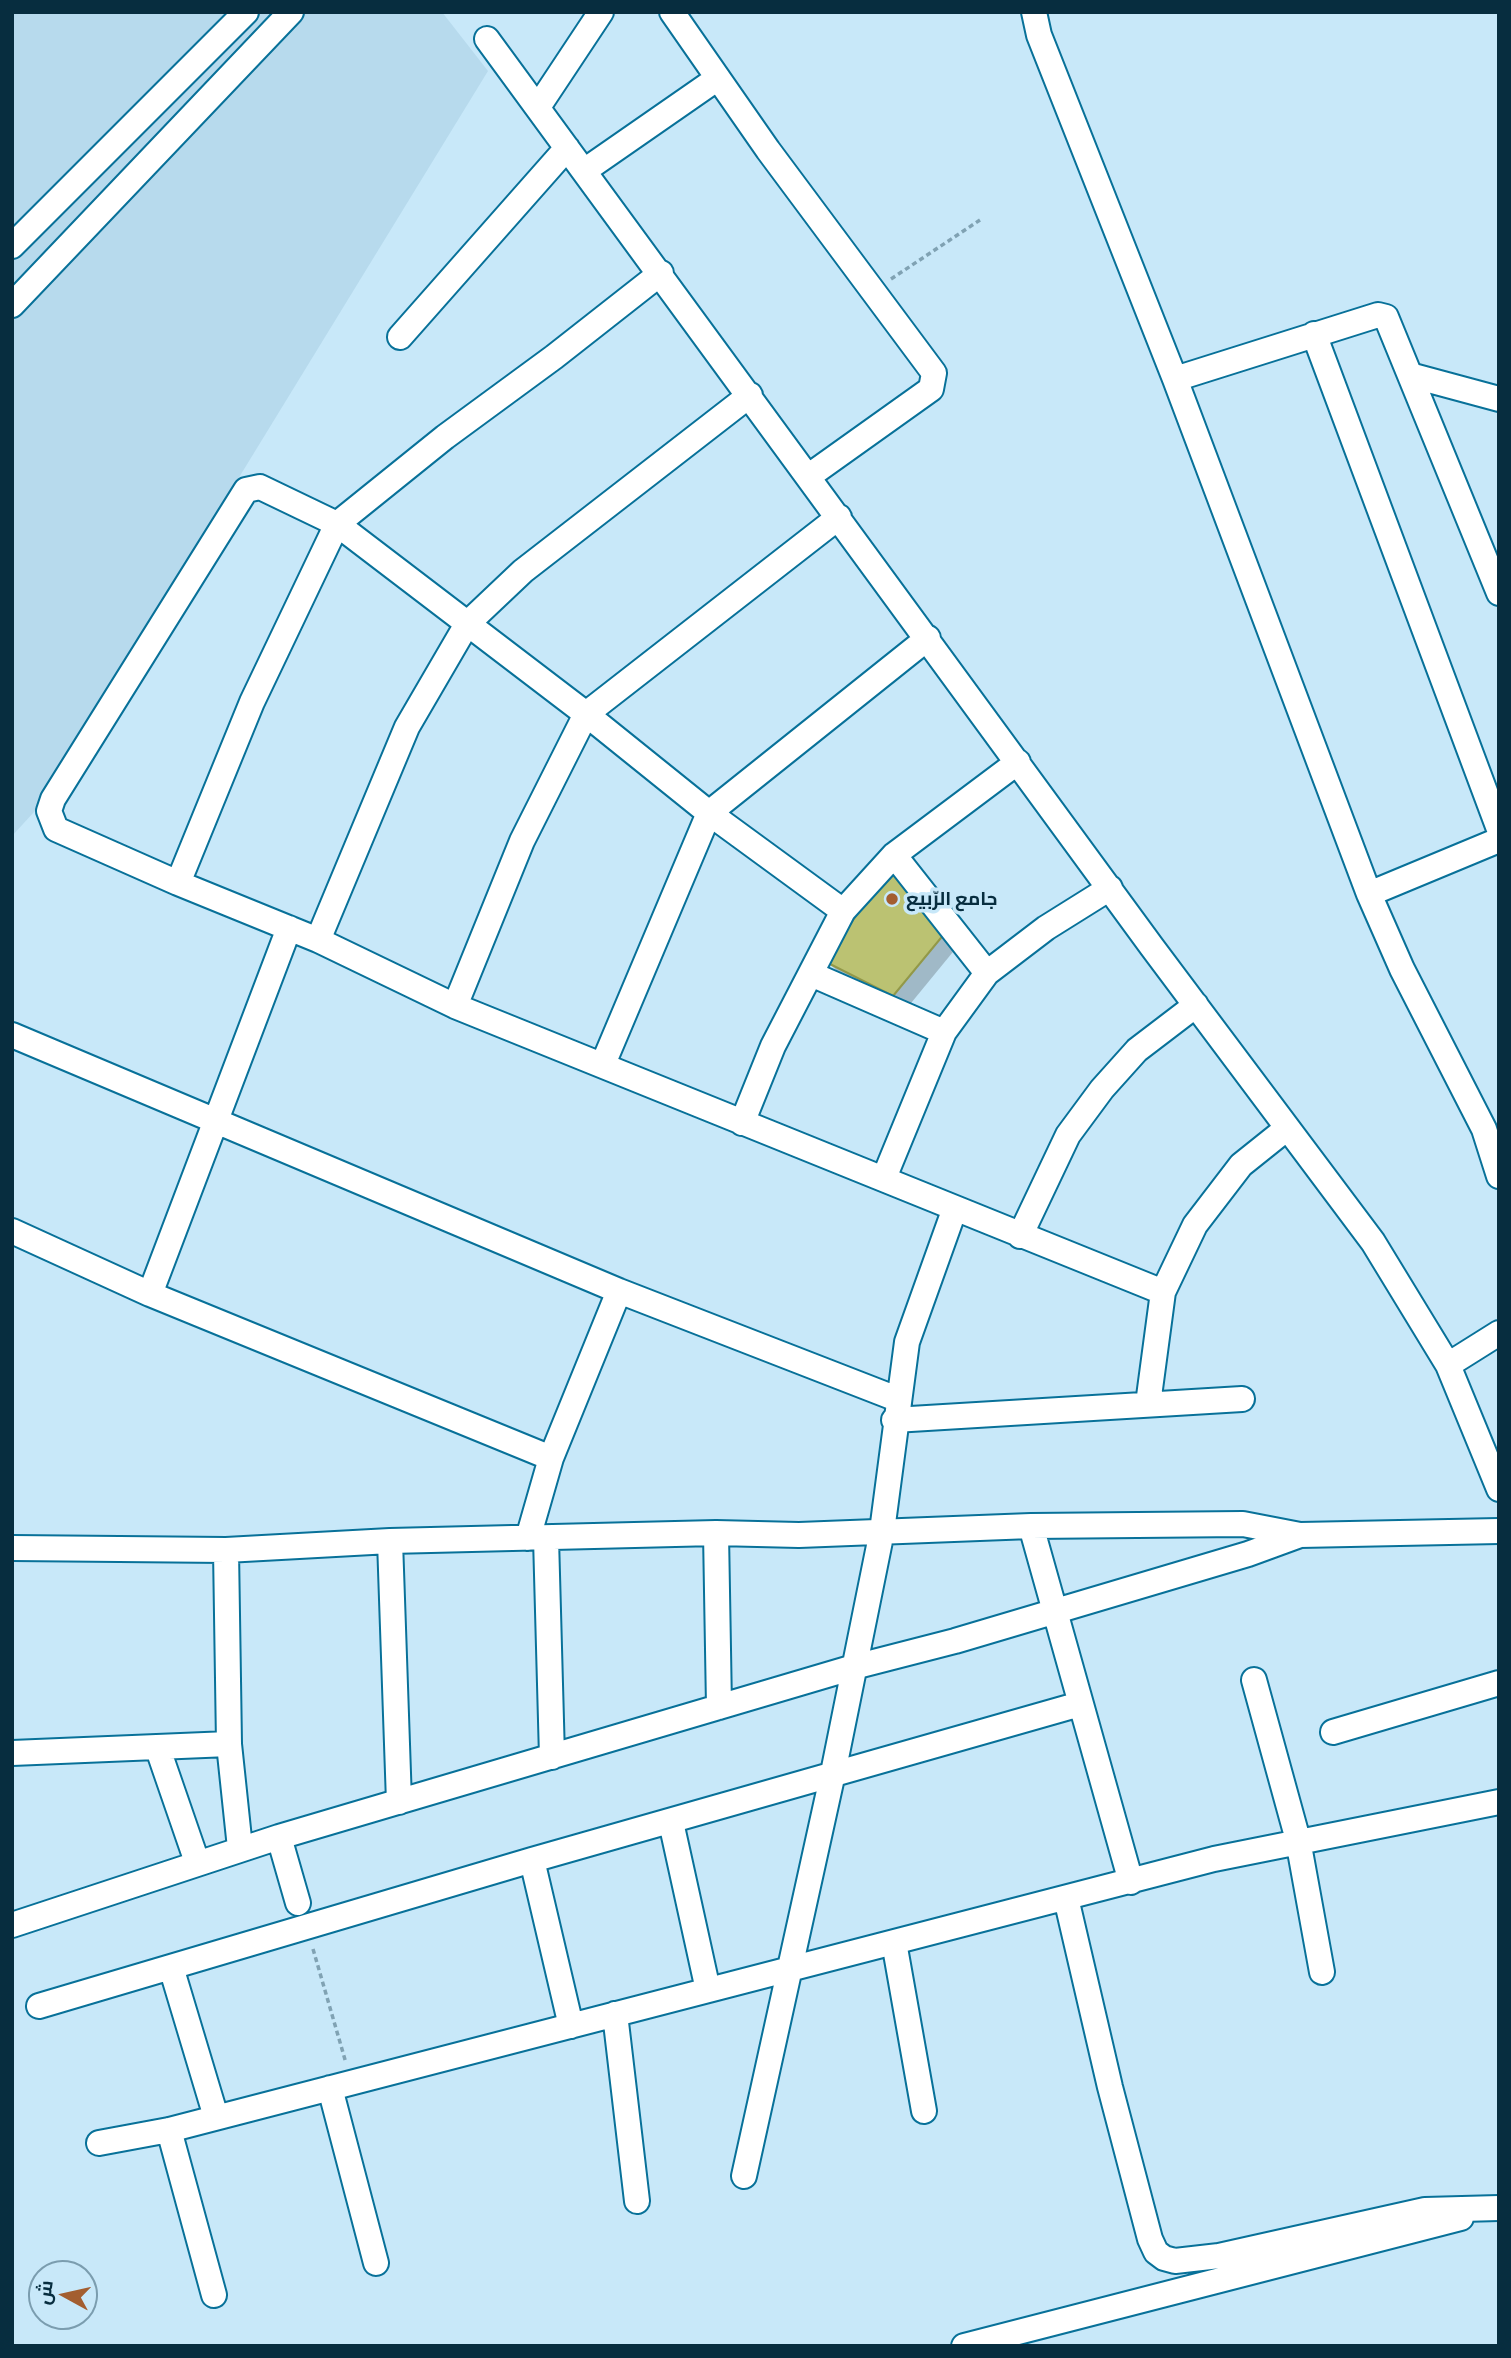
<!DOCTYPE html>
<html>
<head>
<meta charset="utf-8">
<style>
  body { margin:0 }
  #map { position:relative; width:1511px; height:2358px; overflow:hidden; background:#c8e8f9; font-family:Barlow,Cairo,sans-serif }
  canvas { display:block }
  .frame { position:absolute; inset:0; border:14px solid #072d3f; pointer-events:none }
  .north { position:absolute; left:28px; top:2260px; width:70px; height:70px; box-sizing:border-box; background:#c8e8f9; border:2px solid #7b9daf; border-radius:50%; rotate:278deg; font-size:19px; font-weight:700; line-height:28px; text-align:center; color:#072d3f }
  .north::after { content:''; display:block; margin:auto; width:24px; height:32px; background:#a35e30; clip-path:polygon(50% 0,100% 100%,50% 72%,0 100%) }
</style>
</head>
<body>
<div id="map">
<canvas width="1511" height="2358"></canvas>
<div class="frame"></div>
<div class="north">ش</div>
</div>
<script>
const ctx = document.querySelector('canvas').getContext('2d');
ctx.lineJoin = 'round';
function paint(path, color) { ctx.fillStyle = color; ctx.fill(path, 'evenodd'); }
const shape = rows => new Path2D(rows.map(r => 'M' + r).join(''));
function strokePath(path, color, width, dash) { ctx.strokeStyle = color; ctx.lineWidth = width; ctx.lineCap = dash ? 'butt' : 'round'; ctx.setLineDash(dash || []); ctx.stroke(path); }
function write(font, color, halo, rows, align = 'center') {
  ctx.font = font + ' Barlow,Cairo,sans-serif'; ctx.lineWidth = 7; ctx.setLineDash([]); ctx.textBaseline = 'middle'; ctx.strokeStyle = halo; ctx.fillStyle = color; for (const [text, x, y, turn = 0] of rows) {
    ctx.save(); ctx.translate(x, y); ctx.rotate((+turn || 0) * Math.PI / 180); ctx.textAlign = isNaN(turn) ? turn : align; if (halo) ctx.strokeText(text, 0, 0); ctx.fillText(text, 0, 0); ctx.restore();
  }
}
const built = shape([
  [12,12,442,12,488,71,34,812,12,836]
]);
const shadow = shape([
  [901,881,957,947,907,1008,841,975,828,962]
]);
const building = shape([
  [888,866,945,933,893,996,826,962,888,866]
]);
const path = shape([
  [891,279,980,220],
  [313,1949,346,2063]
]);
const street = shape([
  [672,12,768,150,934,373,931,389,809,476],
  [1034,12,1039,35,1175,379,1369,894,1402,969,1484,1129,1499,1176],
  [487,39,1152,947,1373,1242,1448,1365,1499,1489],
  [538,107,601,12],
  [584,171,718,78],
  [12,246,246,12],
  [12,305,291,12],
  [1314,334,1499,829],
  [400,337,567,148],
  [1410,375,1499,399],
  [1175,379,1378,315,1386,317,1499,593],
  [894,855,987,973],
  [178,883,252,702,337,524,445,437,554,357,661,273],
  [1369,894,1499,840],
  [843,911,709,813,586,714,337,524,260,487,246,490,53,799,49,811,56,829,178,883,318,940,455,1006,1163,1292],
  [318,940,407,727,467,624,523,571,750,395],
  [811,974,944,1032],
  [455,1006,522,841,586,714,839,517],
  [12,1035,619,1291,897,1399],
  [603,1064,709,813,928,638],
  [742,1123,773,1046,843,911,894,855,1018,762],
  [884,1178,944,1032,987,973,1046,928,1110,888],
  [12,1231,150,1294,551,1458],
  [1020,1236,1068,1135,1102,1089,1137,1050,1196,1005],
  [150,1294,289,928],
  [1448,1365,1499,1333],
  [1148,1404,1163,1292,1195,1225,1241,1165,1286,1129],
  [894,1420,1242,1399],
  [1031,1526,1131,1882],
  [716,1533,719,1707],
  [528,1538,551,1458,619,1291],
  [546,1538,552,1757],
  [390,1541,399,1802],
  [12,1548,226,1550,390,1541,716,1533,799,1535,1031,1526,1243,1524,1300,1535,1499,1531],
  [226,1550,229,1744,240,1848],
  [1254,1680,1298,1840,1322,1972],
  [1333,1732,1499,1683],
  [158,1749,197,1862],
  [12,1753,229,1744],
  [671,1822,708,1990],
  [279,1837,298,1903],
  [532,1860,571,2026],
  [1066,1898,1110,2087,1150,2239,1156,2252,1164,2258,1175,2261,1219,2256,1425,2210,1499,2208],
  [12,1925,279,1837,854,1667,955,1641,1248,1554,1300,1535],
  [894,1942,924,2111],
  [171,1967,216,2117],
  [39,2006,532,1860,1080,1704],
  [615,2014,637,2201],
  [330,2088,376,2263],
  [169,2130,214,2295],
  [99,2143,169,2130,1214,1859,1499,1802],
  [744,2176,833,1773,882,1531,907,1342,955,1208],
  [964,2346,1461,2218]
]);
const markers = [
  [892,899,7,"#a35e30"]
];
const poiNames = [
  ["جامع الرّبيع",906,899]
];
paint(built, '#b7daed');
paint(shadow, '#0003');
paint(building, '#bbc272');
strokePath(building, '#929848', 2);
strokePath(street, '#087199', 28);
strokePath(path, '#80a2b3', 3.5, [5, 3.5]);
strokePath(street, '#fff', 24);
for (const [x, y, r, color] of markers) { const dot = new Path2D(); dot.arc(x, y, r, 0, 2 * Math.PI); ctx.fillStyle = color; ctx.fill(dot); strokePath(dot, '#c8e8f9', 2.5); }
write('bold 19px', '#072d3f', '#c8e8f9', poiNames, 'left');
</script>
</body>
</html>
